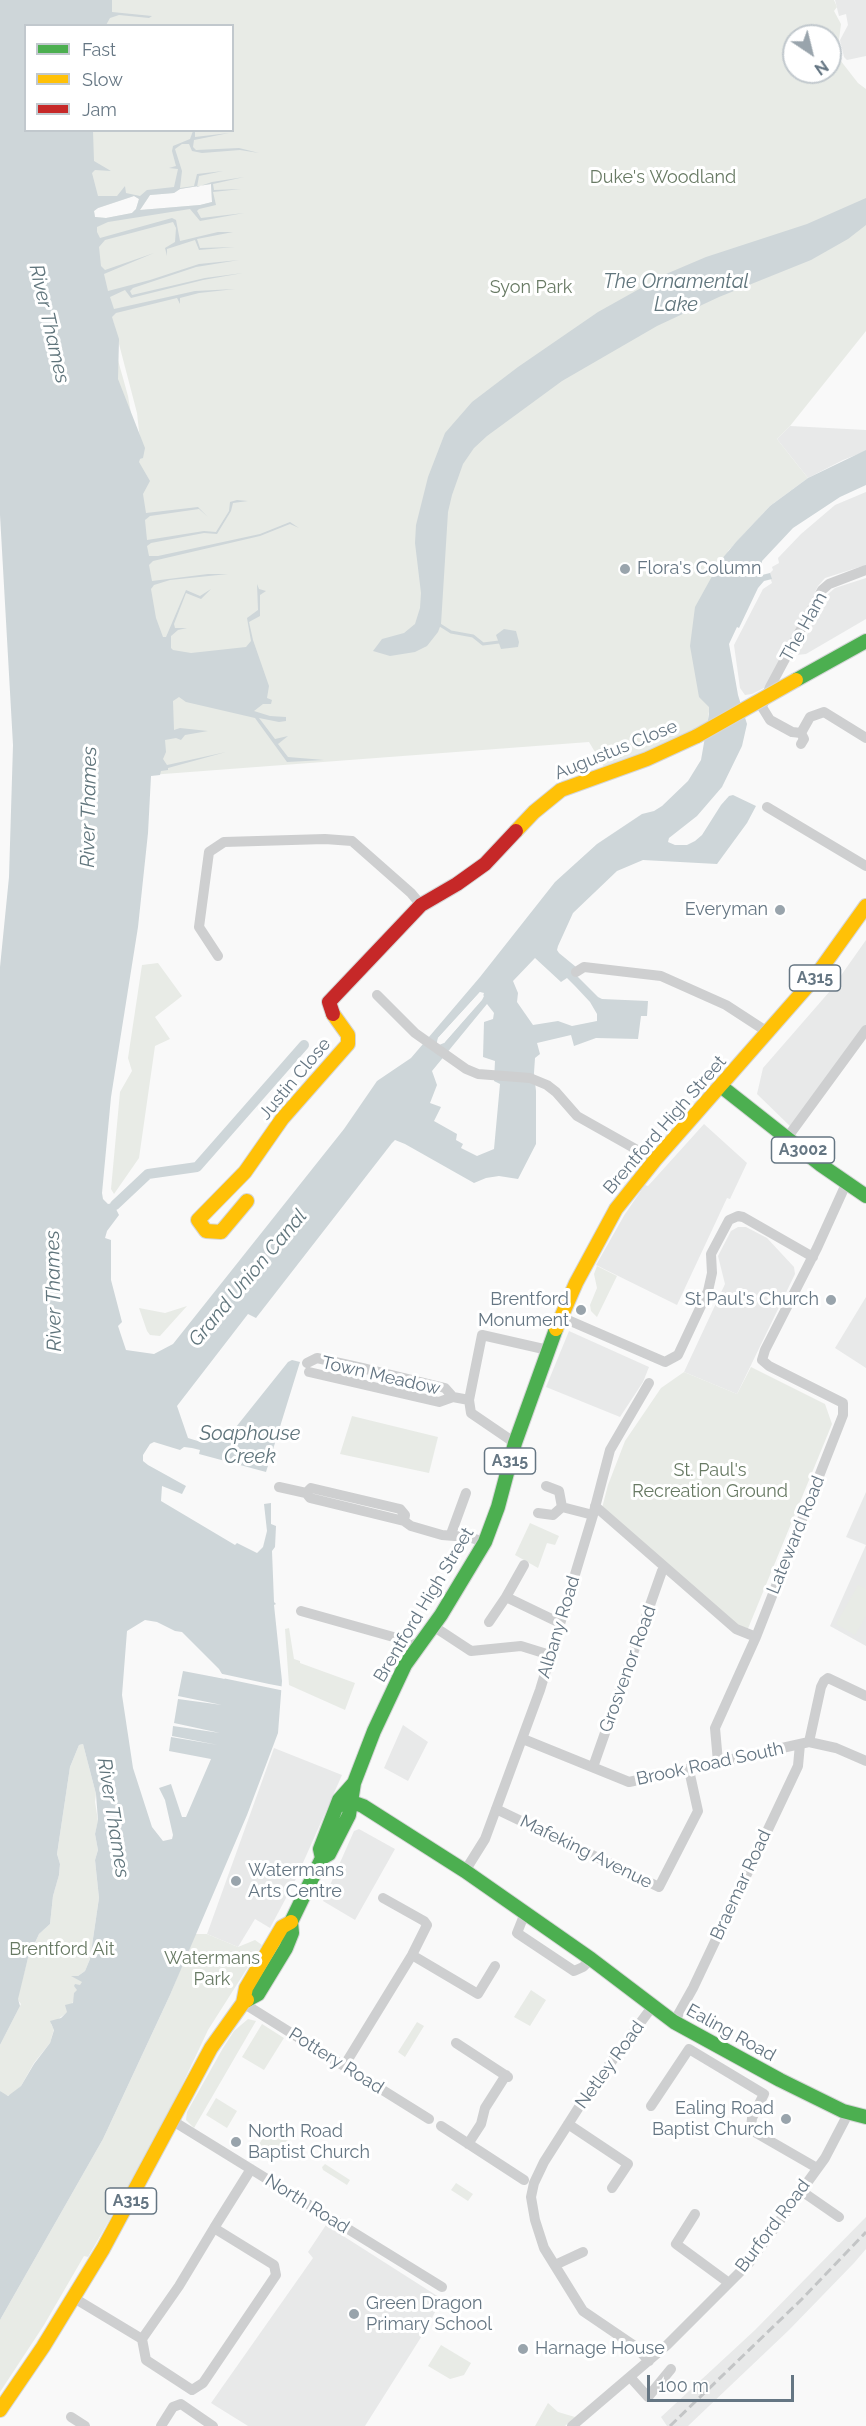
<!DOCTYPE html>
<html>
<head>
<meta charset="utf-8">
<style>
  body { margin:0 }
  #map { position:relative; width:866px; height:2426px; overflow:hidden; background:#f9f9f9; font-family:Raleway,sans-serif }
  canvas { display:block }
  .legend { position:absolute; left:24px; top:24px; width:210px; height:108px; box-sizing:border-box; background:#fff; border:2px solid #c1c8cd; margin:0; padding:8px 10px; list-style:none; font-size:18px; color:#657683 }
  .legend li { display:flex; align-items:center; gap:12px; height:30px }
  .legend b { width:30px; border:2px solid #c1c8cd }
  .north { position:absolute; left:782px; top:24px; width:60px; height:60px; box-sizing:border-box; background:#fff; border:2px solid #c1c8cd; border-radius:50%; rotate:145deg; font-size:16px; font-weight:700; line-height:24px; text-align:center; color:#657683 }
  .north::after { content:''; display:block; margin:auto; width:21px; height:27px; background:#99a4ac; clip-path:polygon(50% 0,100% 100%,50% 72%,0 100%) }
  .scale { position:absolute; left:647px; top:2375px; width:147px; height:27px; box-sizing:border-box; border:3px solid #657683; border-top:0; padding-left:8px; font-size:18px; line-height:21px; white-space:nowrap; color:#657683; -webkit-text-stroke:4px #fff; paint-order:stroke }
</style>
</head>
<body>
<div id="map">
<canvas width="866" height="2426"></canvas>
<ul class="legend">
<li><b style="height:8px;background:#4caf50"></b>Fast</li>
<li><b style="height:8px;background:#ffc107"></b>Slow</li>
<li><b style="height:8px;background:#c62828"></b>Jam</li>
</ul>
<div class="north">N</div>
<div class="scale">100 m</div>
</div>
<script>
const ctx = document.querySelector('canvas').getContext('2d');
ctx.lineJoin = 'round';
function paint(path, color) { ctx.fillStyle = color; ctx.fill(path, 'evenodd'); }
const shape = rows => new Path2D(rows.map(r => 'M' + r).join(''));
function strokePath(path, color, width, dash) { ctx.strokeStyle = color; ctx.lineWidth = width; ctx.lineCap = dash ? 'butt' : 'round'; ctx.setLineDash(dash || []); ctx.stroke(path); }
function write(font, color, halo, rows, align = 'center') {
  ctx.font = font + ' Raleway,sans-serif'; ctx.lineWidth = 6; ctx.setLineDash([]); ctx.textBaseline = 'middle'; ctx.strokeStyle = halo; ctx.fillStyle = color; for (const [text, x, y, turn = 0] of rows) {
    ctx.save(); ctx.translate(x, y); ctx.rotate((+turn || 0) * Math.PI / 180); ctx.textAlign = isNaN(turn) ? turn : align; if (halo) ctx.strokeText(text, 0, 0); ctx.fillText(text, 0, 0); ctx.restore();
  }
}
const built = shape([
  [835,0,866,0,866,56,847,60,844,57,840,40,848,25,846,14,839,16],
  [790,426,866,430,866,451,843,460,808,478,777,439],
  [866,492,866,565,825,578,818,586,768,686,752,694,745,695,740,688,734,645,763,589,772,583,769,574,773,570,772,567,779,563,778,558,801,534,835,505],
  [866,578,866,619,806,654,797,655,827,595,835,588],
  [866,940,866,1031,793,1129,757,1094,763,1068,830,991],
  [704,1124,747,1163,730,1199,727,1198,677,1305,596,1265,625,1214,645,1185,648,1186],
  [738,1227,746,1227,767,1238,794,1267,795,1274,737,1394,684,1372,725,1284,718,1256,731,1231],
  [866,1297,866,1368,835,1348],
  [569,1331,649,1367,643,1382,620,1417,546,1387],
  [866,1492,866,1646,830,1626,866,1545,846,1537],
  [403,1725,428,1742,408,1781,384,1768],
  [274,1748,342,1775,294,1883,270,1928,255,1919,238,1947,207,1934],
  [359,1829,395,1849,355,1920,323,1901,354,1831],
  [866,2217,866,2249,854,2263,789,2330,688,2426,667,2426,661,2417,755,2330],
  [326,2225,442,2299,425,2331,365,2426,248,2426,211,2403,313,2258,308,2252]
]);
const green = shape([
  [74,0,834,0,837,7,834,11,841,24,837,56,858,83,866,89,866,331,790,426,777,439,808,478,770,506,728,551,707,728,607,772,589,742,150,775,65,131,232,130,232,26,65,26],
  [794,36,830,36,830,72,794,72],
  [211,184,212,202,200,205,140,210,150,195,174,193,180,189],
  [134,196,139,199,136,209,132,213,106,218,95,217,94,211,98,208],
  [113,321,137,413,142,458,139,459,128,396,116,353],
  [158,963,182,996,155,1017,170,1039,155,1046,139,1158,114,1194,111,1189,120,1092,132,1071,128,1058,142,965],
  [597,1266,617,1276,597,1317,591,1311,590,1305,597,1288,594,1274],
  [187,1306,160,1336,150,1335,147,1331,139,1308,165,1313],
  [751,1367,825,1404,832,1424,747,1631,738,1626,602,1508,608,1485,625,1441,661,1388,684,1372,737,1394],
  [352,1416,438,1437,429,1473,340,1454],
  [530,1523,559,1536,555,1545,547,1543,538,1568,515,1555],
  [858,1585,866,1589,866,1616,855,1635,836,1624],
  [289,1628,294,1659,300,1661,300,1663,355,1683,345,1710,289,1685,285,1629],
  [83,1744,96,1794,95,1802,98,1821,95,1834,98,1850,95,1860,99,1898,90,1959,85,1971,78,1976,72,1976,83,1982,68,2012,51,2024,54,2029,50,2043,34,2063,21,2086,11,2095,5,2096,0,2091,0,2045,21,2004,17,1999,28,1958,39,1934,50,1924,53,1896,59,1875,60,1864,57,1854,70,1767,79,1745],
  [195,1934,207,1934,238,1947,255,1940,262,1945,208,2030,159,2134,88,2257,84,2256,44,2325,0,2392,0,2320,103,2139,170,1995],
  [531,1990,546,2000,530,2026,514,2017],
  [248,2019,256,2021,194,2128,186,2120,187,2112,223,2048,234,2031],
  [417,2022,424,2026,405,2057,398,2052],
  [262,2024,284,2038,264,2070,242,2057],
  [216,2098,237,2111,227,2128,206,2115],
  [269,2129,288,2141,276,2159,257,2147],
  [325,2164,350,2180,347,2185,323,2170,322,2167],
  [456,2183,473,2194,468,2201,451,2190],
  [441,2345,471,2363,464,2375,450,2379,428,2366],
  [548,2403,558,2412,575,2417,565,2426,535,2426]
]);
const water = shape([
  [0,0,112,0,112,12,152,16,149,18,119,15,110,18,106,25,26,26,26,130,93,131,94,161,111,171,95,170,92,173,98,196,117,196,125,186,126,193,140,196,147,190,174,187,178,169,169,168,176,166,172,151,173,146,190,139,193,131,195,131,195,137,229,133,194,140,193,147,196,150,239,148,259,153,240,150,202,153,192,151,189,144,182,144,175,149,182,171,180,188,194,186,197,174,223,171,199,176,197,187,212,182,244,177,213,184,214,190,241,189,213,192,216,205,199,209,197,211,201,218,244,213,200,221,190,209,108,222,97,227,97,232,100,238,172,218,176,220,180,241,218,232,233,232,197,239,200,248,235,247,199,250,195,240,167,249,167,256,165,248,175,242,176,228,173,222,105,240,99,247,101,266,105,270,154,253,104,274,108,291,150,280,199,264,239,260,196,267,133,288,130,291,132,295,205,278,243,273,203,280,131,298,125,290,110,297,114,309,195,291,235,289,199,293,180,298,180,304,177,298,116,313,112,317,119,339,118,379,145,448,143,458,140,459,139,462,150,481,143,494,146,513,198,507,208,517,199,509,150,516,145,520,147,540,204,531,216,532,229,511,230,502,237,500,248,501,233,503,231,511,217,534,204,533,151,543,147,546,149,556,158,556,260,534,290,522,299,528,290,524,260,536,153,561,149,565,152,581,208,574,228,574,170,580,154,585,151,589,156,618,163,637,166,637,186,590,200,596,211,589,201,599,186,593,174,624,175,628,187,628,178,630,171,636,171,648,173,650,191,653,246,647,251,641,247,618,258,610,257,584,259,589,266,591,260,595,260,616,249,622,253,640,269,686,267,698,272,700,271,704,263,704,254,711,270,716,286,717,286,721,279,722,259,718,275,739,288,736,278,744,288,757,324,760,287,762,255,718,186,702,179,697,173,701,174,730,180,728,208,731,185,735,181,740,176,738,165,740,166,752,163,759,167,765,226,752,168,768,168,770,161,771,160,775,151,776,148,833,138,927,111,1097,102,1193,103,1199,108,1204,113,1203,119,1215,107,1231,105,1238,111,1240,111,1280,122,1322,118,1326,126,1350,154,1354,173,1344,344,1129,377,1081,411,1058,417,1051,480,977,555,882,597,844,642,814,654,811,662,806,688,781,701,760,709,714,709,707,699,697,690,646,695,607,721,560,736,542,770,506,808,478,866,450,866,485,840,497,793,528,762,561,762,575,770,573,772,579,764,581,758,588,739,628,737,627,729,644,738,695,747,724,742,746,722,787,697,816,669,838,668,842,675,845,687,845,695,841,702,835,721,805,729,796,733,795,756,806,747,823,717,864,643,860,617,871,573,913,558,946,557,950,559,953,576,967,573,972,598,997,602,999,648,1001,647,1016,641,1016,638,1039,596,1038,574,1046,571,1035,537,1043,540,1054,535,1058,534,1073,536,1091,536,1144,518,1179,499,1176,486,1178,474,1183,405,1144,395,1140,392,1143,256,1318,248,1314,177,1406,188,1438,201,1442,204,1438,224,1442,288,1362,292,1360,300,1362,266,1472,199,1454,200,1450,192,1448,184,1447,180,1450,154,1442,150,1444,143,1455,143,1461,148,1465,186,1486,182,1494,162,1486,161,1501,235,1545,237,1543,257,1553,263,1547,267,1531,264,1504,271,1503,271,1524,276,1526,275,1547,272,1551,274,1602,276,1604,274,1605,282,1681,278,1733,247,1815,170,1995,103,2139,0,2320,0,2091,8,2096,21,2086,34,2064,50,2043,54,2030,50,2021,61,2018,67,2012,65,2005,73,2003,74,1993,77,1990,74,1986,75,1984,80,1985,82,1982,71,1976,78,1976,85,1971,90,1959,99,1898,95,1860,98,1850,95,1834,98,1820,96,1794,83,1744,79,1745,70,1767,57,1854,60,1864,59,1875,53,1896,50,1924,39,1934,28,1958,18,1999,20,2006,0,2045,0,967,9,877,13,745,0,515],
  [211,184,212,202,200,205,140,210,150,195,174,193,180,189],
  [134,196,139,199,136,209,132,213,106,218,95,217,94,211,98,208],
  [535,958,561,982,567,978,575,986,590,1002,597,1014,597,1021,572,1026,558,1021,533,1025,517,1002,518,993,513,981],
  [480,992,484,996,482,1000,444,1043,437,1043,438,1038],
  [487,1004,494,1013,493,1019,484,1022,483,1057,495,1061,494,1081,500,1084,494,1149,477,1156,461,1148,463,1144,456,1140,457,1134,434,1121,441,1107,430,1103,437,1085,432,1071],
  [145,1620,157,1622,175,1631,182,1632,219,1669,225,1679,183,1671,178,1696,222,1705,178,1699,174,1723,220,1733,173,1726,172,1736,218,1745,171,1737,169,1751,211,1759,186,1817,182,1817,171,1784,159,1788,165,1800,173,1835,172,1839,163,1841,152,1827,133,1768,122,1695,127,1631],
  [866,198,866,225,848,239,811,260,719,297,657,326,562,381,487,436,474,448,463,464,452,495,448,512,441,624,438,632,427,646,415,652,390,656,373,651,382,639,404,633,415,624,420,608,421,593,415,543,416,525,428,477,445,433,472,402,518,367,598,312,666,274,706,257,807,224],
  [504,629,516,631,519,642,518,647,501,649,496,635]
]);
const pier = shape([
  [480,992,484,993,482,999,444,1043,439,1045,437,1043,438,1038],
  [208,1673,220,1675,218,1673,269,1684,285,1687,285,1691,208,1675]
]);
const stream = shape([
  [440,625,451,632,473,636,483,644,499,642]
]);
const canal = shape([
  [115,1205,148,1174,197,1167,304,1045]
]);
const street = shape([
  [801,733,792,732,770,720,762,707,770,687,822,590,829,584,866,570],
  [801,733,810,717,824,712,866,738],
  [801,733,804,739,801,744],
  [767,807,866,866],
  [218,956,199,927,209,852,224,842,325,839,352,841,411,893,421,905],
  [576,972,584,967,661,976,726,1005,769,1033],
  [377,995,415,1033,466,1069,478,1074,530,1078,547,1085,556,1092,577,1116,655,1160],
  [787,1138,866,1030],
  [561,1317,665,1362,678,1355,708,1291,712,1273,711,1254,729,1220,738,1216,743,1217,813,1257],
  [307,1363,317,1358,362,1368,445,1388,453,1397,469,1400],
  [309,1372,439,1402,453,1397],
  [515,1443,471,1413,469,1400,482,1335,548,1350],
  [546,1486,559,1491,562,1507],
  [279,1487,306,1493,310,1498,404,1521,405,1515,400,1509,311,1488,306,1493],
  [595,1506,736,1629,756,1637],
  [538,1513,553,1515,562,1507,593,1515],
  [404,1521,411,1526,442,1535,468,1537,485,1542],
  [451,1534,466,1493],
  [506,1597,524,1565],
  [301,1611,404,1640,418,1646],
  [489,1622,506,1597,560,1623],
  [433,1626,471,1651,521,1646,550,1655],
  [523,1739,629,1782,809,1742,836,1748,866,1761],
  [809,1742,821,1687,824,1681,828,1678,866,1696],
  [718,1762,715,1728,756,1637,843,1415,843,1403,769,1366,762,1360,765,1350,817,1248,846,1184],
  [593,1767,662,1571],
  [496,1809,659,1887,698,1811,689,1770],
  [465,1871,485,1839,540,1690,593,1515,610,1450,649,1383],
  [525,1913,517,1933,574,1971,583,1967,591,1959],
  [412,1955,478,1994,495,1966],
  [243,2003,429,2119],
  [674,2022,693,1988,798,1766,800,1744],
  [456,2043,508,2077],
  [344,2066,412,1955,427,1925,424,1921,383,1898],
  [651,2106,689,2049,764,2094,752,2118,751,2130,817,2168],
  [173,2121,442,2287],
  [568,2124,628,2164,612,2188],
  [441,2126,524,2180],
  [468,2144,481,2124,485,2108,506,2075],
  [800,2190,839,2217],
  [695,2214,676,2244,729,2283],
  [214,2228,179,2286,142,2339,146,2360,192,2390,203,2383,276,2275,274,2265,214,2228,251,2169],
  [555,2265,583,2252],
  [74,2298,142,2339],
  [649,2361,636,2347,583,2311,544,2248,535,2220,531,2197,534,2183,544,2162,586,2096,652,2007],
  [630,2377,648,2397,671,2369],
  [71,2417,85,2426],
  [161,2426,173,2407,181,2404,213,2426],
  [572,2426,667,2345,749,2263,825,2158,849,2112]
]);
const fast = shape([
  [796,680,866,641],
  [722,1087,821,1165,866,1196],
  [340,1805,352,1802,363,1806,465,1871,591,1959,674,2022,780,2080,843,2111,866,2117],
  [322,1858,329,1854,349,1815,354,1783,374,1731,405,1665,441,1615,485,1542,498,1507,515,1443,556,1329],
  [247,2000,258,1994,286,1948,292,1933,291,1922,322,1858,320,1849,339,1800,354,1783]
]);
const slow = shape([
  [516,831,534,812,561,790,647,759,697,736],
  [247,1201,221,1232,206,1231,198,1220,245,1172,282,1119,348,1044,348,1035,333,1014],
  [556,1329,576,1283,616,1209,655,1160,813,980,866,906],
  [243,2003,246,1988,282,1927,291,1922],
  [0,2410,43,2347,103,2249,211,2048,243,2003,247,2000]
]);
const jam = shape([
  [333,1014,329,1002,421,905,457,884,485,864,516,831]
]);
const rail = shape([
  [670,2426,802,2299,866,2232]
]);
const slowBridge = shape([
  [697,736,796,680]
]);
const markers = [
  [625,569,6,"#99a4ac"],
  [780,910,6,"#99a4ac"],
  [831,1300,6,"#99a4ac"],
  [581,1310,6,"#99a4ac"],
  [236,1881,6,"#99a4ac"],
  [786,2119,6,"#99a4ac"],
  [236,2142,6,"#99a4ac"],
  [354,2314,6,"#99a4ac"],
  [523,2349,6,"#99a4ac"]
];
const shields = [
  [815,978,51],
  [803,1150,63],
  [510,1461,51],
  [131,2201,51]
];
const shieldNames = [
  ["A315",815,978],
  ["A3002",803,1150],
  ["A315",510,1461],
  ["A315",131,2201]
];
const parkNames = [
  ["Duke's Woodland",663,178],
  ["Syon Park",531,288],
  ["St. Paul's",710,1471],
  ["Recreation Ground",710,1492],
  ["Brentford Ait",62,1950],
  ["Watermans",212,1959],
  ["Park",212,1980]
];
const poiNames = [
  ["Flora's Column",637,569],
  ["Everyman",768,910,"right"],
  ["Brentford",569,1300,"right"],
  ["Monument",569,1321,"right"],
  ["St Paul's Church",819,1300,"right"],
  ["Watermans",248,1871],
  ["Arts Centre",248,1892],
  ["Ealing Road",774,2109,"right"],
  ["Baptist Church",774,2130,"right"],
  ["North Road",248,2132],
  ["Baptist Church",248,2153],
  ["Green Dragon",366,2304],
  ["Primary School",366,2325],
  ["Harnage House",535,2349]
];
const streetNames = [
  ["The Ham",804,627,-61],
  ["Augustus Close",616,750,-22],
  ["Justin Close",295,1079,-50],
  ["Brentford High Street",665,1125,-49],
  ["Town Meadow",381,1376,13],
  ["Lateward Road",796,1535,-68],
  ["Brentford High Street",424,1605,-59],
  ["Albany Road",559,1627,-73],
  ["Grosvenor Road",628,1669,-70],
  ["Brook Road South",710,1764,-12],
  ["Mafeking Avenue",586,1852,26],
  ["Braemar Road",741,1885,-65],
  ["Ealing Road",731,2033,29],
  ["Pottery Road",336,2061,32],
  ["Netley Road",610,2065,-54],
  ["North Road",307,2204,32],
  ["Burford Road",773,2226,-53]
];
const waterNames = [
  ["The Ornamental",676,282],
  ["Lake",676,305],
  ["River Thames",49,324,77],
  ["River Thames",89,807,-89],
  ["Grand Union Canal",248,1278,-50],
  ["River Thames",54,1291,-91],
  ["Soaphouse",250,1434],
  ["Creek",250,1457],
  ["River Thames",113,1818,81]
];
paint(built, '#e8e9e9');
paint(green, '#e8ebe6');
paint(water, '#ced6d9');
paint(pier, '#f9f9f9');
strokePath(stream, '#ced6d9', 3);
strokePath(canal, '#ced6d9', 10);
strokePath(fast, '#d5d6d7', 16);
strokePath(slow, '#d5d6d7', 16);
strokePath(jam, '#d5d6d7', 16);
strokePath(street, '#cecfd0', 10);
strokePath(fast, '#4caf50', 14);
strokePath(slow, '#ffc107', 14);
strokePath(jam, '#c62828', 14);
strokePath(rail, '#c3c5c6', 3, [9, 4.5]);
strokePath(slowBridge, '#d5d6d7', 16, []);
strokePath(slowBridge, '#ffc107', 14);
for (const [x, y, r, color] of markers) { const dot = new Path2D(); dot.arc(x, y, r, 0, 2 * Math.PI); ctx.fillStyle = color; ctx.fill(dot); strokePath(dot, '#fff', 2); }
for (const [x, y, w] of shields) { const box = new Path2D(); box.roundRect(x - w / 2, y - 13, w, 26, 4.5); ctx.fillStyle = '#fff'; ctx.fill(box); strokePath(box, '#657683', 1.5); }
write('bold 16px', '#657683', null, shieldNames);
write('18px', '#687a64', '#fff', parkNames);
write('18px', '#657683', '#fff', poiNames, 'left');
write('18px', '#657683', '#fff', streetNames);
write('italic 20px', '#60757c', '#fff', waterNames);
</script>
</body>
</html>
